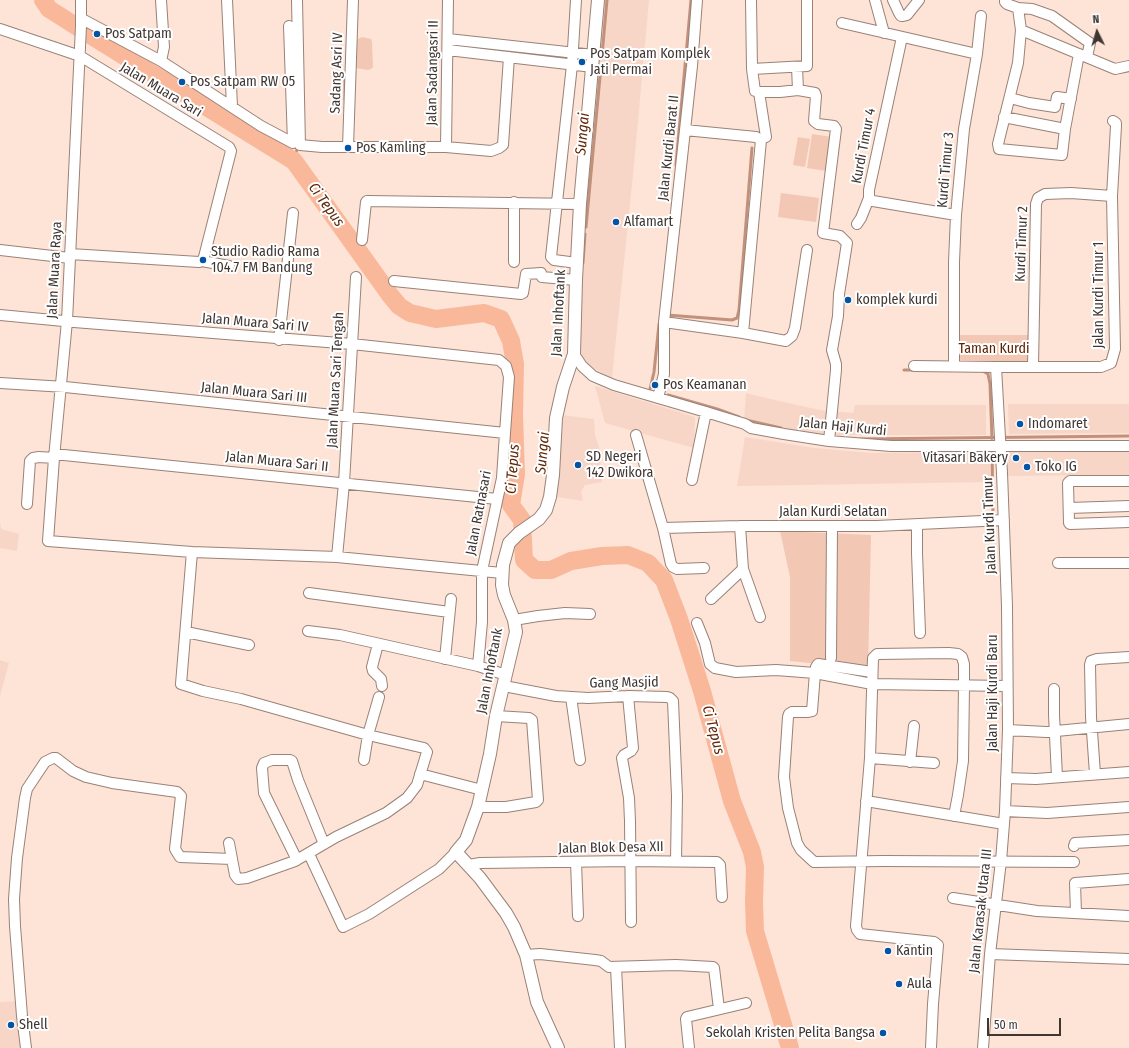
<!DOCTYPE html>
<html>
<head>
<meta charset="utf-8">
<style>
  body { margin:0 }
  #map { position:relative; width:1129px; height:1048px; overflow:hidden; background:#fee3d7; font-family:"Fira Sans Condensed",sans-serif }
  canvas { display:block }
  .north { position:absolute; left:1077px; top:12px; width:40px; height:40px; -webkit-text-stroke:3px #fff; paint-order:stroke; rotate:355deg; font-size:11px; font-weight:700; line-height:16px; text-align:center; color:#3f3531 }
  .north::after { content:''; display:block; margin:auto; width:14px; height:18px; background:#3f3531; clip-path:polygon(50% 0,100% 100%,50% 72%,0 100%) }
  .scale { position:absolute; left:987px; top:1018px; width:74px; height:18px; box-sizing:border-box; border:2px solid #3f3531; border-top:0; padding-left:5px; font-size:12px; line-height:14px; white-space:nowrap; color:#3f3531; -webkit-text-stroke:3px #fff; paint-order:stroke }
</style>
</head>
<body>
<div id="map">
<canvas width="1129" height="1048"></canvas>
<div class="north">N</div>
<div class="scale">50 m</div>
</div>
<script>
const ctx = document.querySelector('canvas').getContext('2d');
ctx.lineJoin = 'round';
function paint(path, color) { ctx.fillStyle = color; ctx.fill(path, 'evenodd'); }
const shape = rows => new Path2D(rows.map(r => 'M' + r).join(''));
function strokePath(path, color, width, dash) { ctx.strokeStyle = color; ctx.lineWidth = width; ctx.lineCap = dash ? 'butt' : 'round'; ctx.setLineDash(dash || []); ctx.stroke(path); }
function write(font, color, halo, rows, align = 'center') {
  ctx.font = font + ' "Fira Sans Condensed",sans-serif'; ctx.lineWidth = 4; ctx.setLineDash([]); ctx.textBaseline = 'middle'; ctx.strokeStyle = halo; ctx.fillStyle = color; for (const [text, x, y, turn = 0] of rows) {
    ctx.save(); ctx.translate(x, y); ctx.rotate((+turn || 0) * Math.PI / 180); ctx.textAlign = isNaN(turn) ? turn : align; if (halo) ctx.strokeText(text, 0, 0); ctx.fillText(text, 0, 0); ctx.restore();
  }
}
const built = shape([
  [600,0,649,0,634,165,612,378,584,363,576,337],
  [595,386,695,417,694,448,605,423],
  [746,393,770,399,820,410,853,413,855,405,986,405,986,435,807,435,744,420],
  [1008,404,1129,404,1129,433,1009,434],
  [561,415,594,419,595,435,599,447,602,482,585,485,581,491,583,501,551,496],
  [745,437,815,448,871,453,991,452,990,482,737,486],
  [1129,450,1129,475,1008,476,1008,452],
  [0,522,1,529,19,534,17,551,0,548],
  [0,660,9,663,0,696],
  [18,1001,24,1048,0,1048,0,1002]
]);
const green = shape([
  [362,37,371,39,372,42,373,67,371,69,368,70,356,68,356,43,358,39],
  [812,134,832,137,826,171,807,168],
  [798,137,810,139,805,167,793,165],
  [781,193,819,198,816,222,778,217],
  [958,335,1031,335,1031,364,958,365],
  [780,531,871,535,868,669,790,661,790,577]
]);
const stream = shape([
  [602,55,607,0],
  [345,100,345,80],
  [294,161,297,149],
  [676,165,691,0],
  [586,227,601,66],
  [583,263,585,234],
  [667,315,732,320,737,318,739,310,752,148],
  [904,370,913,370],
  [983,371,988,374,990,384,992,439],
  [650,389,654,372,659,324],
  [668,395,717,409,739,417],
  [746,420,781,428],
  [860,439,1129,436],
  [992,449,993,519]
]);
const river = shape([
  [43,0,49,9,98,40,294,161,390,295,399,306,410,313,436,319,484,313,501,319,511,341,515,364,514,415,516,474,511,505,522,520,524,560,535,570,551,570,571,561,602,556,628,555,648,563,664,580,679,619,702,691,732,801,752,852,755,867,754,902,755,931,790,1048]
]);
const minor = shape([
  [81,0,81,26,67,321,54,458,48,541,192,552,337,557,502,573],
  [227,0,232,106],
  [297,0,300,145,322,147,446,147,491,151,499,148,503,145,509,57],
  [576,0,572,65,551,257,554,260,577,263],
  [751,0,752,69,755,91,759,92,780,92,798,90,815,93,816,96,814,121,818,124,834,126,836,129,823,233,840,236,847,243,839,294,838,316,832,350,836,364,836,370,829,441],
  [875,0,884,33],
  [893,0,899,13,901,16,903,16,907,15,919,0],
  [1005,0,1005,2,1007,4,1018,8,1021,30,1018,63,998,144,999,149,1062,155,1065,129,1079,54],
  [1018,8,1032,9,1052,16,1090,43,1087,57],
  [82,19,161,61,261,126,293,143,289,26],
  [842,23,977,54],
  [0,29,80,56,229,147,231,151,204,257,202,261,199,262,70,254],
  [1021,30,1115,69,1129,66],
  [902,37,869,190,869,198,873,201,956,215],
  [448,39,594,55],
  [448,50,593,67],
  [161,61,164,47,161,0],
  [797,67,798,90],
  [752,69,807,66,807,0],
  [759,92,766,137],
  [1010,98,1029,103,1055,107,1057,97,1071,99],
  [1004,117,1065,129],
  [685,130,756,137,761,140,743,333],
  [348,147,353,0],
  [446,147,448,0],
  [857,224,861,218,869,198],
  [362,240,366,202,367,201,580,204],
  [0,250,70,258],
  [202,261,229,266],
  [514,262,514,202],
  [394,281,521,294,523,293,526,274,541,273,542,277,576,280],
  [0,315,74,322,352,344,499,360,506,366,509,377,505,433,502,478,482,571,482,622,478,666],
  [664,322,743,333,786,341,792,336,795,328,807,250],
  [279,340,293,213],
  [574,354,582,366,593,376,614,385,706,412,745,424,751,428,784,434,829,441,891,446,1129,446],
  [914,366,996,367,1101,367,1111,363,1115,349,1112,196,1116,126,1116,123,1113,121],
  [954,366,954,262,956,215,964,129,977,54,981,16],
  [1033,366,1036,204,1038,198,1045,194,1071,193,1112,196],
  [0,383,65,387,505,433],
  [658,398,664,374,664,322,692,66,697,0],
  [636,435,663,528,671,564,673,567,677,569,704,568],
  [54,454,497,499],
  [692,480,706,412],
  [1129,481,1070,481,1068,483,1069,523,1070,524,1129,522],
  [27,504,30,461,33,458,39,457,54,458],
  [1069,508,1129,506],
  [917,525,917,553,920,633],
  [663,528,740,526,877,526,1004,520],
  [192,552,181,684,203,691,241,699,368,735,424,748,427,752,417,785,407,798,386,813,336,837,295,861,247,878,238,879,235,875,229,843],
  [337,557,344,483,356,277],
  [1058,563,1129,563],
  [743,569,760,617],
  [309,593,449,612],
  [711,599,743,569,740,526],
  [514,620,538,616,565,613,590,614],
  [697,623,705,643,710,664,715,668,736,672,776,670,815,673,816,667,818,664,872,672],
  [308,631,340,635,478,666,506,675],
  [186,632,249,645],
  [378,644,372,667,373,671,381,679,382,686],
  [831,658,832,527],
  [445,659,451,599],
  [504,686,556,696,588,698,628,696,667,697,670,698,673,701,677,796,676,861],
  [1007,686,872,684,815,673,812,711,807,712,792,712,789,714,788,717,784,777,788,808,797,843,801,850,814,862,884,861,1074,862],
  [1054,689,1054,715,1057,777],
  [628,696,633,748,631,751,624,755,622,758,629,798,630,821,631,922],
  [571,697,580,760],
  [1008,730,1046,732,1129,724],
  [870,758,934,763],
  [364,760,368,735,379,697],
  [910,762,914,726],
  [420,774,482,790],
  [1095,774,1091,717,1090,665,1091,661,1097,659,1129,657],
  [1006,778,1036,779,1129,772],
  [866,801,1004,824],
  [478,807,506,807,536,802,538,800,532,720,529,718,496,716],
  [1005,811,1047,813,1129,807],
  [1074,846,1075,843,1129,840],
  [309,854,343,927,369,914,439,869,456,852],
  [297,860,264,793,262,768,264,763,272,760,290,760,292,761,298,780,324,844],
  [576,862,578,916],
  [469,865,480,863,630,861,717,862,720,865,722,897],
  [953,898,1037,911,1129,916],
  [1076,913,1075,883,1129,879],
  [990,954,1129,959],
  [526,955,540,954,595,960,601,961,609,967,676,965,713,967,714,968,719,1009],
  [616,967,620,1048],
  [26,1048,22,1016,15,926,14,899,17,858,25,798,27,789,45,762,53,758,56,758,73,771,86,777,112,783,177,792,181,796,175,849,180,857,232,859],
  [689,1048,686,1019,687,1017,746,1003],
  [931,1048,933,1004,938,945,934,942,860,934,857,930,856,926,870,758,873,658,877,654,949,653,958,654,962,657,964,664,964,686,963,761,958,795,954,816],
  [983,1048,990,954,1001,861,1005,811,1008,730,1007,606,1002,473,996,367]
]);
const major = shape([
  [558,1048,537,1002,526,955,514,927,506,913,480,878,456,852,466,840,478,807,490,754,496,716,516,632,514,620,504,595,502,585,503,565,509,543,519,533,539,519,546,510,550,497,553,475,556,418,563,387,574,354,576,280,580,204,598,0]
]);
const markers = [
  [97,34,4,"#0454a3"],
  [582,62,4,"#0454a3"],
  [182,82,4,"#0454a3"],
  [348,148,4,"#0454a3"],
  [616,222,4,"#0454a3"],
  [203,260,4,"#0454a3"],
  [848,300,4,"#0454a3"],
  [655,385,4,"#0454a3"],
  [1020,424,4,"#0454a3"],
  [1016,458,4,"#0454a3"],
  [578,465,4,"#0454a3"],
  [1027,467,4,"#0454a3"],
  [888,951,4,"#0454a3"],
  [899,984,4,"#0454a3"],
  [11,1025,4,"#0454a3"],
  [883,1033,4,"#0454a3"]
];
const poiNames = [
  ["Pos Satpam",105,34],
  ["Pos Satpam Komplek",590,54],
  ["Jati Permai",590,70],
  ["Pos Satpam RW 05",190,82],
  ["Pos Kamling",356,148],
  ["Alfamart",624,222],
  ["Studio Radio Rama",211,252],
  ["104.7 FM Bandung",211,268],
  ["komplek kurdi",856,300],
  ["Pos Keamanan",663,385],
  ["Indomaret",1028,424],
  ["SD Negeri",586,457],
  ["142 Dwikora",586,473],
  ["Vitasari Bakery",1008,458,"right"],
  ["Toko IG",1035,467],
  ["Kantin",896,951],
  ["Aula",907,984],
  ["Shell",19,1025],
  ["Sekolah Kristen Pelita Bangsa",875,1033,"right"]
];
const streetNames = [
  ["Sadang Asri IV",337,73,-88],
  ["Jalan Sadangasri II",433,73,-89],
  ["Jalan Muara Sari",161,90,31],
  ["Kurdi Timur 4",864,146,-79],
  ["Jalan Kurdi Barat II",669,148,-84],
  ["Kurdi Timur 3",946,170,-85],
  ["Kurdi Timur 2",1022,244,-88],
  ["Jalan Muara Raya",55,270,-87],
  ["Jalan Kurdi Timur 1",1099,295,-90],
  ["Jalan Inhoftank",559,313,-87],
  ["Jalan Muara Sari IV",255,323,5],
  ["Jalan Muara Sari Tengah",336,380,-87],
  ["Jalan Muara Sari III",254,393,6],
  ["Jalan Haji Kurdi",843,427,6],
  ["Jalan Muara Sari II",277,462,6],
  ["Jalan Kurdi Selatan",833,512],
  ["Jalan Ratnasari",479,513,-79],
  ["Jalan Kurdi Timur",990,525,-92],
  ["Jalan Inhoftank",490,671,-79],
  ["Gang Masjid",624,683,-1],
  ["Jalan Haji Kurdi Baru",993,693,-90],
  ["Jalan Blok Desa XII",611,848,-1],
  ["Jalan Karasak Utara III",981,911,-84]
];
const parkNames = [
  ["Taman Kurdi",994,349]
];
const waterNames = [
  ["Sungai",583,134,-85],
  ["Ci Tepus",326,205,54],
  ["Sungai",543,453,-85],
  ["Ci Tepus",513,469,-86],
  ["Ci Tepus",713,730,75]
];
paint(built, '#f8d6c7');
paint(green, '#f2c7b4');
strokePath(stream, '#c2917b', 3);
strokePath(river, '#fab89b', 18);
strokePath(minor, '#9a8277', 12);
strokePath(major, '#9a8277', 14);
strokePath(minor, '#fff', 10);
strokePath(major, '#fff', 12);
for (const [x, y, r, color] of markers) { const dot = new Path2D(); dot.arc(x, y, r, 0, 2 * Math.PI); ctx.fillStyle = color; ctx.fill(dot); strokePath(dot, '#fff', 1.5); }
write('14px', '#3f3531', '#fff', poiNames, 'left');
write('14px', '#3f3531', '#fff', streetNames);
write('14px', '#5b2202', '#fff', parkNames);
write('italic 15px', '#602707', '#fff', waterNames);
</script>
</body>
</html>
